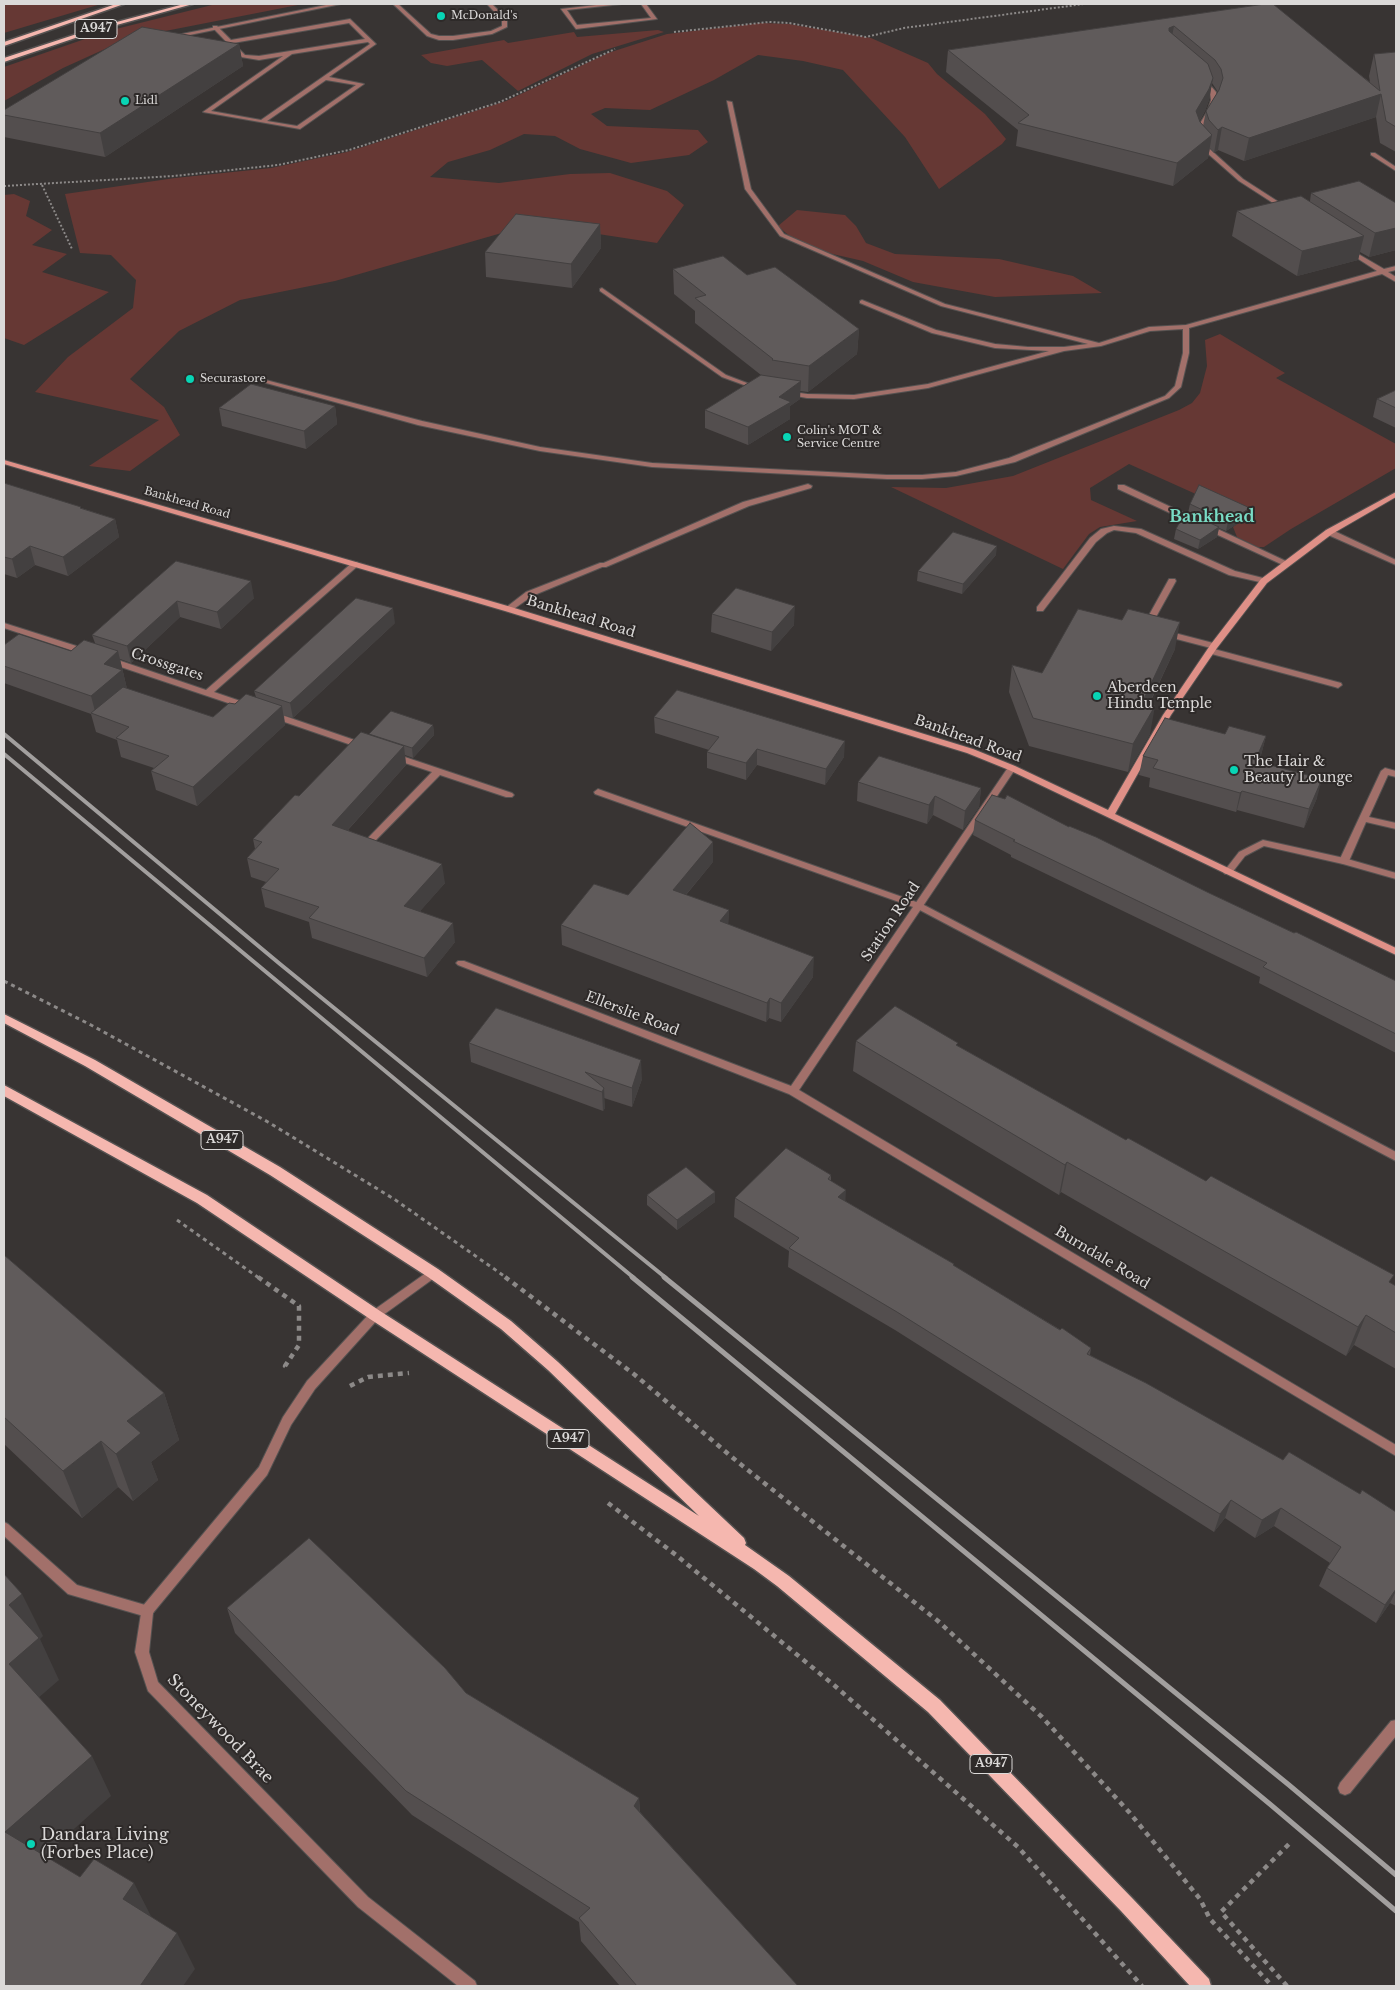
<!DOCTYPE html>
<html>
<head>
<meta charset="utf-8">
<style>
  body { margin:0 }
  #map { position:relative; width:1400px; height:1990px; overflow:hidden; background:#383433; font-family:"Libre Baskerville",serif }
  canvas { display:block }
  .frame { position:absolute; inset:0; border:5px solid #dbd9d8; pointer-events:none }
</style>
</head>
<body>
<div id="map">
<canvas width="1400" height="1990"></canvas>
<div class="frame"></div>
</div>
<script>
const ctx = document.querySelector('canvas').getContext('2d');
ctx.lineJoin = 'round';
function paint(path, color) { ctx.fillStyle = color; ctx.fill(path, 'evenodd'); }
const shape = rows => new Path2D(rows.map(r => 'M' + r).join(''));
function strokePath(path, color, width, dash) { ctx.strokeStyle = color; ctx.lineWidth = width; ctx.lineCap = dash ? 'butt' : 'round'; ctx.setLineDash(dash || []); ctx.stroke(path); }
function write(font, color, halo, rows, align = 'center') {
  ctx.font = font + ' "Libre Baskerville",serif'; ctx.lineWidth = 4; ctx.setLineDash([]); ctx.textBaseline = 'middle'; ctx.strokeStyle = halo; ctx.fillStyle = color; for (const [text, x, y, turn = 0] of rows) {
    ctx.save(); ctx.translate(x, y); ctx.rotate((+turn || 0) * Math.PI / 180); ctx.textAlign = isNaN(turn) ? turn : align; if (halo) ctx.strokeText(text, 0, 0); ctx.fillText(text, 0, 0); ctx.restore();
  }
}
const green = shape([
  [4,4,101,4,4,33],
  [216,4,303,4,145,35,116,44,63,68,4,101,4,67,108,31],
  [761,23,789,24,871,38,928,63,937,74,985,114,1006,139,1002,144,939,189,905,137,843,70,803,61,758,55,714,80,650,110,605,108,591,114,607,126,698,130,708,142,689,155,631,163,580,149,555,136,524,134,490,150,448,162,430,177,499,183,570,174,610,173,667,191,684,205,657,243,585,232,519,228,335,281,240,300,179,331,130,379,164,407,180,435,130,471,89,466,159,420,35,392,68,357,133,308,136,280,111,255,80,253,65,194,175,178,271,168,347,152,506,101,608,53,667,34],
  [658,30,664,32,592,54,518,91,482,60,447,66,431,63,421,55,504,40,508,43,574,32,577,37],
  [14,194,30,201,26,216,52,230,32,245,67,254,42,272,109,292,24,345,4,338,4,195],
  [797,210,845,215,856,226,866,243,895,254,999,259,1073,276,1102,293,995,297,913,282,863,261,802,247,778,226],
  [1220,334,1285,373,1276,378,1396,444,1396,468,1291,529,1264,547,1258,547,1237,537,1233,527,1247,517,1129,464,1090,488,1091,500,1137,521,1100,527,1089,534,1063,569,891,487,946,488,1013,476,1179,410,1192,403,1200,393,1207,366,1205,340]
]);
const pathFar2 = shape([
  [674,32,769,22,789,23,866,37,904,28,1084,4],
  [42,185,72,249],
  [4,186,174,176,278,165,349,150,500,102,615,49]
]);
const pathFar1 = shape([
  [4,981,91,1025,268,1122,394,1199,507,1278],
  [177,1220,259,1278]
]);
const path = shape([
  [258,1277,299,1306,299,1345,285,1366,289,1369],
  [505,1277,635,1375,739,1463,938,1621,1042,1717,1129,1812,1200,1899,1210,1919,1272,1986],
  [350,1386,368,1377,409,1373],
  [608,1503,676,1555,835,1686,1018,1847,1142,1986],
  [1287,1986,1221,1912,1290,1843]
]);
const lane = shape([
  [393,4,398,4,431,34,439,36,453,36,491,31,502,26,502,20,487,4,492,4,507,19,507,27,492,34,453,40,439,40,427,36,393,4],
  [605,4,622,4,567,10,577,25,651,18,641,4,646,4,657,19,576,29,561,9,605,4],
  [350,19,376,44,329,77,364,84,300,129,203,112,283,56,259,60,241,57,213,28,213,26,217,26,231,40,350,19],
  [349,23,365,39,259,56,245,55,233,43,349,23],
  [368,42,370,44,261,120,211,111,292,54,368,42],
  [326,80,356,85,297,126,267,121,326,80],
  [1204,78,1216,92,1217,100,1213,112,1200,133,1203,143,1243,179,1288,208,1288,210,1284,210,1239,181,1197,144,1194,133,1207,112,1211,100,1210,92,1201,80,1204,78],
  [727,101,732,102,751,189,784,234,945,304,1099,343,1149,327,1186,325,1377,271,1346,251,1346,249,1348,248,1384,269,1396,266,1396,270,1388,272,1396,277,1396,282,1382,274,1189,328,1189,353,1181,387,1169,398,1015,462,956,476,922,479,887,479,652,467,540,451,418,425,259,381,262,379,422,421,540,447,652,463,887,475,922,475,956,472,1009,458,1165,396,1175,386,1183,353,1183,329,1150,331,1101,346,1064,351,928,388,854,399,807,398,784,394,782,393,786,391,807,394,854,395,928,384,1049,351,995,348,932,333,860,303,860,301,862,300,936,330,995,344,1028,347,1064,347,1088,344,941,306,780,236,745,189,727,101],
  [1371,153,1375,153,1396,167,1396,171,1371,155,1371,153],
  [602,288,726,375,760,388,755,389,722,377,600,291,600,289,602,288],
  [808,484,812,486,811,488,749,506,606,567,600,567,599,565,743,502,808,484],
  [1118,485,1124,485,1290,563,1289,565,1283,565,1118,489,1118,485],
  [1114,526,1141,529,1235,571,1267,579,1268,581,1264,583,1229,575,1136,533,1114,530,1107,533,1096,542,1043,611,1037,611,1037,607,1090,538,1101,529,1114,526],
  [1326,530,1332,530,1396,560,1396,565,1326,534,1326,530],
  [1169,579,1175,579,1176,581,1151,626,1147,628,1144,628,1143,626,1169,579],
  [1161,631,1167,631,1217,644,1218,646,1214,648,1211,648,1161,635,1161,631],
  [1208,649,1214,649,1341,683,1342,685,1338,688,1335,687,1208,653,1208,649],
  [1385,768,1396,771,1396,777,1388,775,1369,817,1396,823,1396,829,1366,822,1349,861,1344,864,1341,863,1339,861,1381,771,1385,768],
  [598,789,922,904,1396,1152,1396,1161,916,908,595,794,594,792,598,789],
  [4,1522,8,1524,77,1585,152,1607,154,1611,152,1615,147,1617,68,1594,4,1536,4,1522]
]);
const street = shape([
  [331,4,341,4,170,39,167,37,331,4],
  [353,562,356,562,360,564,214,692,252,705,253,707,252,709,246,709,106,662,105,660,106,658,112,658,206,690,353,562],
  [600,563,606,563,607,565,532,596,511,611,508,611,504,609,526,592,600,563],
  [4,623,89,650,90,652,89,654,83,654,4,628,4,623],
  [273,712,366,744,367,746,363,749,360,748,270,717,269,715,270,713,273,712],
  [393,753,512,793,514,795,512,797,506,797,440,775,375,841,369,841,367,839,369,837,432,772,390,758,389,756,390,754,393,753],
  [1012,765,1016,768,799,1090,1396,1445,1396,1456,789,1094,458,965,456,963,458,961,464,961,791,1086,1009,766,1012,765],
  [1263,840,1344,858,1396,873,1396,879,1343,864,1264,846,1245,856,1231,874,1225,874,1223,872,1225,870,1239,852,1263,840],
  [433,1268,437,1270,439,1273,437,1276,379,1318,315,1389,291,1425,267,1475,153,1613,149,1652,158,1682,368,1897,475,1981,477,1986,458,1986,358,1907,148,1691,135,1652,142,1607,259,1467,283,1417,307,1381,371,1312,433,1268],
  [1396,1720,1396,1736,1350,1793,1345,1795,1340,1793,1338,1788,1340,1783,1391,1721,1396,1720]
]);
const secondary = shape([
  [4,460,511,607,973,749,1015,766,1108,810,1163,715,1211,644,1261,579,1326,530,1396,492,1396,497,1332,534,1267,583,1217,648,1171,715,1115,814,1396,948,1396,955,1009,770,967,753,505,611,4,464,4,460]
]);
const primary = shape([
  [116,4,124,4,4,46,4,42,116,4],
  [184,4,193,4,102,29,4,62,4,58,98,27,184,4],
  [4,1014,95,1060,280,1167,438,1269,511,1321,558,1362,744,1538,746,1543,745,1545,789,1576,940,1700,1133,1899,1209,1979,1211,1986,1190,1986,1121,1911,928,1712,777,1586,754,1569,370,1319,197,1203,4,1096,4,1085,207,1195,380,1311,699,1516,548,1370,501,1329,428,1277,270,1175,85,1066,4,1023,4,1014]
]);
const railFar1 = shape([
  [4,734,280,964,666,1278],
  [4,754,634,1278]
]);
const rail = shape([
  [632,1277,1271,1805,1396,1911],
  [664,1277,1289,1785,1396,1875]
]);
const wall = shape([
  [1265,4,1370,82,1369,76,1374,54,1396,52,1396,152,1380,143,1376,117,1244,161,1218,150,1214,153,1210,148,1208,158,1173,186,1016,146,1018,130,946,72,948,50],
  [1212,83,1218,92,1206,111,1203,126,1199,122,1205,111,1209,100],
  [239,44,243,66,105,157,4,137,4,110],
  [1311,193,1396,203,1396,250,1369,257,1360,252,1358,260,1297,276,1232,236,1237,211,1310,201],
  [600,224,601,248,572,288,486,277,485,252],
  [673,269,747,275,859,329,857,354,808,392,800,391,800,399,790,406,790,419,748,445,705,428,705,410,761,375,695,323,695,311,674,294],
  [1396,390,1396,428,1373,417,1377,399],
  [335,406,337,424,306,449,222,426,219,408],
  [4,483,115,519,119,537,68,576,35,565,17,578,4,574],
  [1190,504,1248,517,1226,531,1219,528,1217,537,1198,549,1174,539,1176,529,1188,513],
  [996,555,962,594,917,581,918,571],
  [176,561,254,598,221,629,180,617,131,663,120,659,127,689,213,717,235,704,256,697,254,691,395,623,293,718,284,715,285,725,197,806,156,790,151,771,154,768,121,757,117,740,96,732,91,714,4,683,4,645,71,651,95,643,92,635],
  [712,614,794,625,771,651,711,632],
  [1175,649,1149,705,1150,734,1128,772,1029,746,1009,692,1012,665,1042,673],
  [654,717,844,757,825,785,757,765,746,780,707,768,707,752,709,750,655,733],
  [433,725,434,735,413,758,405,755,406,765,348,830,445,883,420,911,455,942,427,977,312,938,309,922,265,907,261,888,266,882,251,877,247,858,255,849,253,839,299,796,369,735],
  [1225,734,1266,736,1261,755,1258,762,1317,798,1304,828,1237,810,1236,812,1149,787,1150,778,1139,775,1143,756],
  [858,782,981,788,979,807,963,830,933,815,927,824,857,801],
  [975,820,1068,827,1069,826,1207,892,1396,981,1396,1053,1259,983,1260,977,1011,857,1011,855,973,835],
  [713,862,686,895,729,910,728,924,813,977,781,1022,769,1018,766,1022,562,945,561,925,628,895],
  [856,1041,958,1046,1126,1140,1396,1286,1396,1369,1354,1345,1346,1356,1061,1192,1059,1195,853,1071],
  [469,1043,642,1079,632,1107,604,1098,605,1108,603,1111,471,1062],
  [831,1175,831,1181,845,1201,954,1264,954,1266,1091,1348,1090,1355,1283,1460,1360,1494,1396,1512,1396,1606,1390,1603,1376,1623,1319,1586,1327,1568,1330,1563,1274,1526,1255,1538,1225,1518,1214,1532,895,1330,788,1267,789,1251,734,1217,735,1198],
  [715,1192,715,1202,677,1230,647,1205,647,1195],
  [4,1255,164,1393,179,1440,151,1462,158,1480,133,1501,118,1487,82,1518,4,1444],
  [227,1608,466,1693,639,1798,640,1812,798,1986,620,1986,581,1941,579,1922,412,1815,235,1633]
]);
const shadedWall = shape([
  [1174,26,1170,47,1169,28],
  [239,44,243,66,105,157,100,133],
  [1213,78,1209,100,1205,111,1192,133,1196,111],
  [1381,94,1376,117,1244,161,1249,138],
  [1222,127,1218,150,1214,153,1218,130],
  [1212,135,1208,158,1173,186,1177,163],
  [600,224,601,248,572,288,571,264],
  [1396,228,1396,250,1369,257,1375,233],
  [1364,236,1358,260,1297,276,1302,251],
  [859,329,857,354,808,392,809,366],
  [801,381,800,399,790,406,790,419,748,445,748,427,779,397],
  [335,406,337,424,306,449,304,431],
  [1250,508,1248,517,1226,531,1228,522],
  [115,519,119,537,68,576,63,557],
  [1219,527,1217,537,1198,549,1200,540],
  [30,546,35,565,17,578,12,559],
  [997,546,996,555,962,594,963,584],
  [251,581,254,598,221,629,217,612],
  [177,601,180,617,131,663,127,646],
  [795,606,794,625,771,651,772,632],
  [393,608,395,623,293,718,290,703],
  [1180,622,1175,649,1136,731,1142,703],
  [118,651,127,689,96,715,91,696,104,664],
  [282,706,285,725,197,806,193,787],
  [1155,706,1150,734,1128,772,1133,744],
  [433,725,434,735,413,758,412,748],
  [1266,736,1261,755,1250,780,1255,761],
  [845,741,844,757,825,785,826,769],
  [404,746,406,765,335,844,332,825],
  [757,749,757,765,746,780,746,763],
  [1322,779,1317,798,1304,828,1309,809],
  [981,788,979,807,963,830,965,811],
  [1242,791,1237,810,1236,812,1240,793],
  [935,796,933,815,927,824,929,805],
  [713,842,713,862,673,910,673,890],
  [442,864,445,883,407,926,404,906],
  [729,910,728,929,720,921],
  [453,923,455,942,427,977,424,958],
  [814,957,813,977,781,1022,781,1003],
  [770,998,769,1018,766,1022,767,1003],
  [641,1060,642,1079,632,1107,632,1088],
  [604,1088,605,1108,603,1111,602,1092],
  [1067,1162,1061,1192,1059,1195,1065,1165],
  [846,1190,845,1209,838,1197],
  [715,1192,715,1202,677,1230,677,1220],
  [1366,1315,1354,1345,1346,1356,1358,1327],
  [164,1393,179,1440,151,1462,158,1480,133,1501,116,1454,127,1421],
  [101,1441,118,1487,82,1518,63,1471],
  [1231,1500,1225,1518,1214,1532,1220,1514],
  [1281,1508,1274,1526,1255,1538,1262,1520],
  [1396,1589,1396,1591,1390,1603,1376,1623,1385,1605],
  [22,1594,43,1636,40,1639,59,1680,30,1705,9,1664,9,1605],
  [92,1756,111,1796,28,1870,5,1832],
  [639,1798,640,1822,634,1806],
  [134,1883,153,1920,123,1899],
  [177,1933,195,1969,183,1986,140,1986]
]);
const building = shape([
  [1265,4,1273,4,1380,91,1374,54,1396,52,1396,127,1386,121,1381,94,1249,138,1222,127,1218,130,1209,120,1206,111,1219,90,1223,78,1221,69,1215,60,1174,26,1169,28,1169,31,1208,64,1213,78,1209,89,1196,111,1200,122,1212,135,1177,163,1018,123,1029,115,948,50,1265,4],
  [142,27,239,44,100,133,4,115,4,110,142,27],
  [1359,181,1396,203,1396,228,1375,233,1311,193,1359,181],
  [1301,196,1364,236,1302,251,1237,211,1301,196],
  [516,214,600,224,571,264,485,252,516,214],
  [723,256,747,275,775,267,859,329,809,366,772,360,773,359,695,298,706,295,673,269,723,256],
  [761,375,801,381,779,397,791,402,748,427,705,410,761,375],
  [251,384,335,406,304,431,219,408,251,384],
  [1396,390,1396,408,1377,399,1396,390],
  [4,483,81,507,80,508,115,519,63,557,30,546,12,559,4,557,4,483],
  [1199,485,1250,508,1228,522,1190,504,1199,485],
  [1185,512,1219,527,1200,540,1176,529,1185,512],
  [953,532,997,546,963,584,918,571,953,532],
  [176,561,251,581,217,612,177,601,127,646,92,635,176,561],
  [736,588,795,606,772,632,712,614,736,588],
  [356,598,393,608,290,703,254,691,356,598],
  [1078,609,1122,620,1128,609,1180,622,1142,703,1155,706,1133,744,1033,718,1012,665,1042,673,1078,609],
  [19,634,71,651,84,640,118,651,104,664,122,670,91,696,4,666,4,645,19,634],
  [123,687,213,717,229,703,235,704,246,694,282,706,193,787,151,771,169,756,116,738,129,727,91,713,123,687],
  [677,690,845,741,826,769,757,749,746,763,707,752,719,737,654,717,677,690],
  [391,711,433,725,412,748,369,734,391,711],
  [1165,718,1225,734,1229,726,1266,736,1255,761,1322,779,1309,809,1242,791,1240,793,1153,768,1158,760,1143,756,1165,718],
  [361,732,404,746,332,825,442,864,404,906,453,923,424,958,309,918,319,907,261,888,279,869,247,858,262,842,253,839,295,795,299,796,361,732],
  [879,756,981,788,965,811,935,796,929,805,858,782,879,756],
  [992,795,1005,799,1007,795,1069,827,1069,826,1096,837,1207,892,1294,933,1296,932,1396,981,1396,1034,1263,967,1267,963,1013,841,1015,840,975,820,992,795],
  [690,823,713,842,673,890,729,910,720,921,814,957,781,1003,770,998,767,1003,561,925,594,884,628,895,690,823],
  [895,1006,958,1043,956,1045,1126,1140,1128,1138,1206,1181,1211,1176,1394,1275,1389,1282,1396,1286,1396,1333,1366,1315,1358,1327,1067,1162,1065,1165,856,1041,895,1006],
  [496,1008,641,1060,632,1088,585,1072,604,1088,602,1092,469,1043,496,1008],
  [786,1148,831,1175,828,1179,846,1190,838,1197,954,1264,953,1265,1060,1330,1062,1328,1091,1348,1087,1354,1146,1383,1283,1460,1289,1452,1360,1494,1362,1490,1396,1512,1396,1589,1385,1605,1327,1568,1341,1547,1281,1508,1262,1520,1231,1500,1220,1514,897,1312,789,1248,799,1238,735,1198,786,1148],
  [686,1167,715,1192,677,1220,647,1195,686,1167],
  [4,1255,164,1393,127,1421,141,1433,116,1454,101,1441,63,1471,4,1417,4,1255],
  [309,1538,445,1668,466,1693,639,1798,634,1806,798,1986,637,1986,579,1918,590,1908,406,1791,227,1608,309,1538],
  [4,1574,22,1594,9,1605,39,1638,9,1664,92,1756,5,1832,80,1877,94,1859,134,1883,123,1899,177,1933,140,1986,4,1986,4,1574]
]);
const markers = [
  [441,16,5,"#08d5b5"],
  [125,101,5,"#08d5b5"],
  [190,379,5,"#08d5b5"],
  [787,437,5,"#08d5b5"],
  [1097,696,5,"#08d5b5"],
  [1234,770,5,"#08d5b5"],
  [31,1844,5,"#08d5b5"]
];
const farPoinames = [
  ["McDonald's",451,16],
  ["Lidl",135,101],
  ["Securastore",200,379],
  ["Colin's MOT &",797,431],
  ["Service Centre",797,444]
];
const farStreetnames = [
  ["Bankhead Road",187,503,16]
];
const shields = [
  [96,29,42],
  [222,1140,42],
  [568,1439,42],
  [991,1764,42]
];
const shieldNames = [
  ["A947",96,29],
  ["A947",222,1140],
  ["A947",568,1439],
  ["A947",991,1764]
];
const streetNames = [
  ["Bankhead Road",581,617,17],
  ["Crossgates",167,665,18],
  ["Bankhead Road",968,739,20],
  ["Station Road",891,922,-56],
  ["Ellerslie Road",632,1014,21],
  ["Burndale Road",1102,1258,31]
];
const poiNames = [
  ["Aberdeen",1107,688],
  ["Hindu Temple",1107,704],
  ["The Hair &",1244,762],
  ["Beauty Lounge",1244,778]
];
const farDistrictnames = [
  ["Bankhead",1212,517]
];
const nearStreetnames = [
  ["Stoneywood Brae",220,1729,46]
];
const nearPoinames = [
  ["Dandara Living",41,1835],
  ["(Forbes Place)",41,1853]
];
paint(green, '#663834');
strokePath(lane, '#555251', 2);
strokePath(street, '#555251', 2);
strokePath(secondary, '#555251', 2);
strokePath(primary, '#555251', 3);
strokePath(pathFar2, '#8c8988', 2, [2, 2]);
strokePath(pathFar1, '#8c8988', 3, [4, 4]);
strokePath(path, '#8c8988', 4.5, [5, 5]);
paint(lane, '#a2706a');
paint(street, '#a2706a');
paint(secondary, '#df9087');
paint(primary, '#f5b7af');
strokePath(railFar1, '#a29f9e', 4);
strokePath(rail, '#a29f9e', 5);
paint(wall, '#534e4e');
paint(shadedWall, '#434040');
paint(building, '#605b5b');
strokePath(building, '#434040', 1);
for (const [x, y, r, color] of markers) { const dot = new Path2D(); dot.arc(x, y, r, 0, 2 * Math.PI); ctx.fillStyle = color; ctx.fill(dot); strokePath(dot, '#2e2a29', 2); }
write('11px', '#dbd9d8', '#2e2a29', farPoinames, 'left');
write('11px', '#dbd9d8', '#2e2a29', farStreetnames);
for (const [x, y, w] of shields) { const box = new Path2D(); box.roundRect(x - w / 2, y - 9.5, w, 19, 4); ctx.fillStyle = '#2e2a29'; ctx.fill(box); strokePath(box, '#dbd9d8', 1); }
write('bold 12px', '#dbd9d8', null, shieldNames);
write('14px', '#dbd9d8', '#2e2a29', streetNames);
write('14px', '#dbd9d8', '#2e2a29', poiNames, 'left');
write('bold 16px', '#79dcc5', '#2e2a29', farDistrictnames);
write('16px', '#dbd9d8', '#2e2a29', nearStreetnames);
write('16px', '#dbd9d8', '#2e2a29', nearPoinames, 'left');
</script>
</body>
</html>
